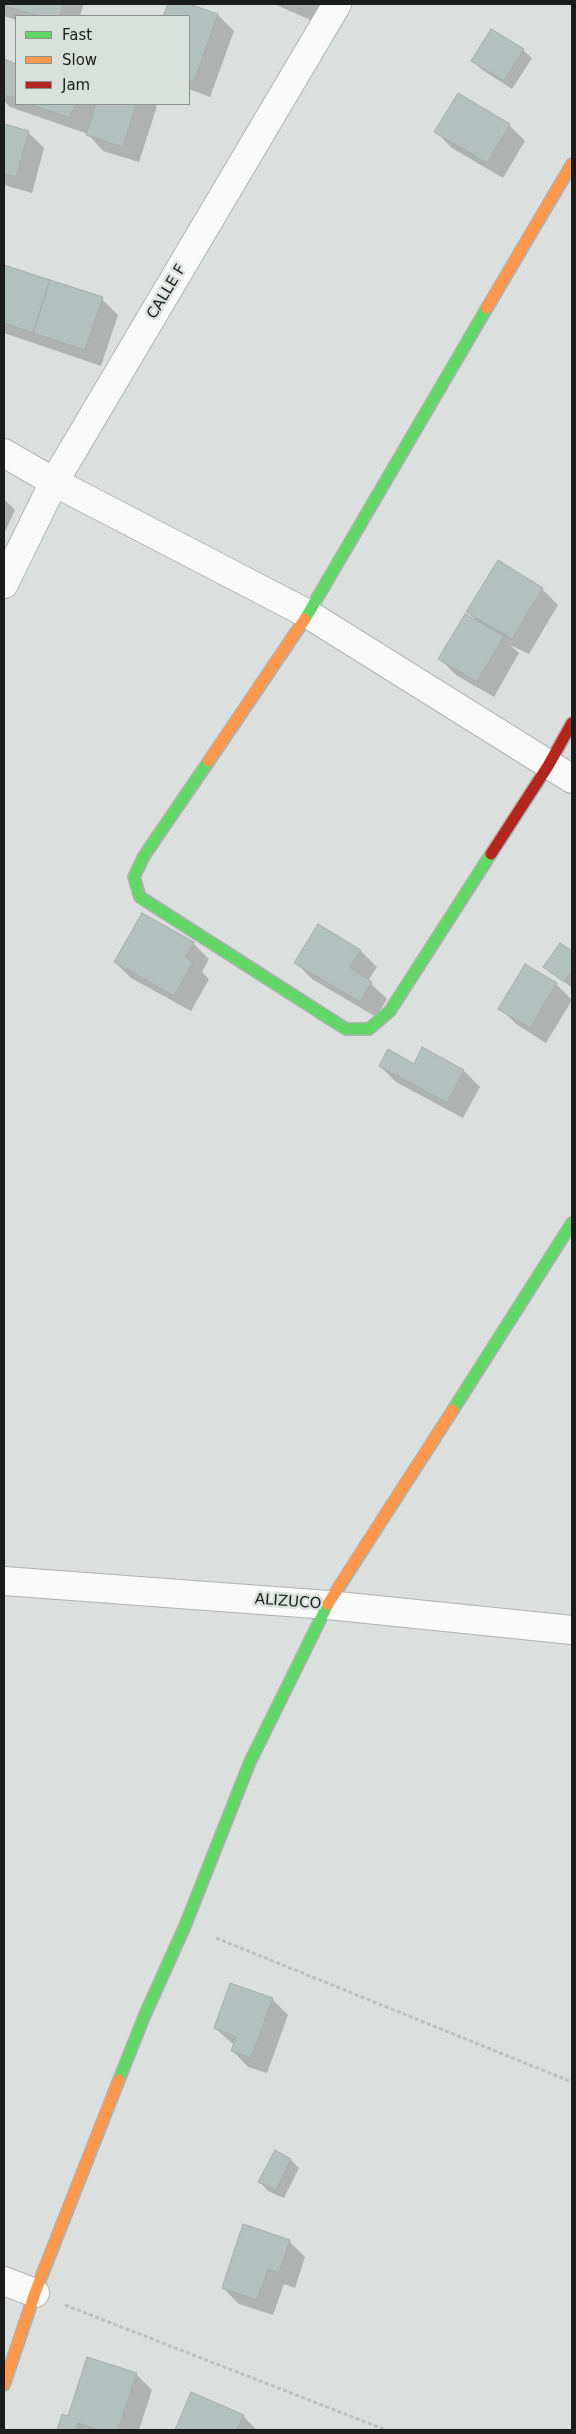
<!DOCTYPE html>
<html>
<head>
<meta charset="utf-8">
<style>
  body { margin:0 }
  #map { position:relative; width:576px; height:2434px; overflow:hidden; background:#dbdfdd; font-family:"DejaVu Sans",sans-serif }
  canvas { display:block }
  .frame { position:absolute; inset:0; border:5px solid #1b1d1c; pointer-events:none }
  .legend { position:absolute; left:15px; top:15px; width:175px; height:90px; box-sizing:border-box; background:#dae0dc; border:1px solid #8e928f; margin:0; padding:6px 9px; list-style:none; font-size:15px; color:#1b1d1c }
  .legend li { display:flex; align-items:center; gap:10px; height:25px }
  .legend b { width:25px; border:1px solid #8e928f }
</style>
</head>
<body>
<div id="map">
<canvas width="576" height="2434"></canvas>
<div class="frame"></div>
<ul class="legend">
<li><b style="height:6px;background:#63d668"></b>Fast</li>
<li><b style="height:6px;background:#ff974d"></b>Slow</li>
<li><b style="height:6px;background:#b3261e"></b>Jam</li>
</ul>
</div>
<script>
const ctx = document.querySelector('canvas').getContext('2d');
ctx.lineJoin = 'round';
function paint(path, color) { ctx.fillStyle = color; ctx.fill(path, 'evenodd'); }
const shape = rows => new Path2D(rows.map(r => 'M' + r).join(''));
function strokePath(path, color, width, dash) { ctx.strokeStyle = color; ctx.lineWidth = width; ctx.lineCap = dash ? 'butt' : 'round'; ctx.setLineDash(dash || []); ctx.stroke(path); }
function write(font, color, halo, rows, align = 'center') {
  ctx.font = font + ' "DejaVu Sans",sans-serif'; ctx.lineWidth = 5; ctx.setLineDash([]); ctx.textBaseline = 'middle'; ctx.strokeStyle = halo; ctx.fillStyle = color; for (const [text, x, y, turn = 0] of rows) {
    ctx.save(); ctx.translate(x, y); ctx.rotate((+turn || 0) * Math.PI / 180); ctx.textAlign = isNaN(turn) ? turn : align; if (halo) ctx.strokeText(text, 0, 0); ctx.fillText(text, 0, 0); ctx.restore();
  }
}
const shadow = shape([
  [4,4,84,4,80,16,16,16,16,20,4,16],
  [169,4,185,4,218,15,234,31,210,97,189,89,189,16,164,16],
  [274,4,323,4,313,21],
  [523,50,532,58,512,89,481,69,473,61],
  [4,61,16,65,16,104,154,104,157,106,139,162,103,151,88,134,10,107,4,101],
  [4,125,28,132,44,148,32,193,4,185],
  [509,125,525,141,503,178,452,148,436,132],
  [4,266,102,299,118,315,101,366,4,333],
  [4,499,15,510,4,534],
  [542,589,558,605,529,654,510,645,519,653,494,697,456,675,440,659,478,622,468,612],
  [318,926,361,951,377,967,368,981,387,999,376,1017,312,979,296,963],
  [193,943,209,959,202,972,209,979,191,1011,131,978,115,962],
  [560,945,572,953,572,988,545,966],
  [526,966,556,984,572,1000,546,1043,516,1024,500,1008],
  [423,1049,464,1071,480,1087,463,1118,396,1082,380,1066,414,1065],
  [272,1999,288,2015,267,2073,248,2067,232,2050,234,2045,215,2028],
  [275,2152,291,2160,299,2168,284,2198,268,2191,260,2182],
  [289,2241,305,2257,295,2288,284,2284,273,2315,239,2304,223,2288],
  [136,2374,152,2390,139,2430,58,2430,63,2416,68,2417],
  [192,2394,243,2416,257,2430,176,2430]
]);
const building = shape([
  [4,4,63,4,60,16,39,16,4,6,4,4],
  [168,4,189,4,218,14,194,82,189,80,189,16,163,16,168,4],
  [491,29,524,49,504,81,471,61,491,29],
  [4,59,16,64,16,99,4,95,4,59],
  [458,93,510,124,487,163,434,132,458,93],
  [29,104,75,104,70,118,29,104],
  [96,104,136,104,123,147,86,135,96,104],
  [4,124,29,131,16,177,4,174,4,124],
  [4,265,50,280,33,333,4,323,4,265],
  [50,280,103,297,85,350,33,333,50,280],
  [498,560,543,588,512,639,466,612,498,560],
  [465,614,504,636,477,682,438,659,465,614],
  [142,913,194,942,185,957,193,962,174,996,114,962,142,913],
  [318,924,361,950,350,968,372,982,360,1002,294,963,318,924],
  [560,943,572,951,572,971,564,982,543,967,560,943],
  [525,964,557,983,530,1028,498,1009,525,964],
  [422,1047,464,1070,447,1103,379,1066,388,1049,414,1064,422,1047],
  [230,1983,273,1998,251,2058,231,2051,236,2037,214,2028,230,1983],
  [275,2150,291,2159,276,2190,258,2182,275,2150],
  [243,2224,290,2240,279,2273,268,2269,257,2300,222,2288,243,2224],
  [87,2357,137,2373,118,2430,99,2430,78,2423,76,2430,57,2430,62,2414,68,2416,87,2357],
  [191,2392,244,2415,237,2430,175,2430,191,2392]
]);
const path = shape([
  [216,1938,572,2082],
  [65,2305,386,2430]
]);
const street = shape([
  [4,453,54,482,308,614,572,779],
  [4,584,54,482,337,4],
  [4,1581,328,1605,572,1630],
  [4,2281,35,2293]
]);
const fast = shape([
  [305,619,487,308],
  [209,761,144,856,134,877,140,897,346,1029,369,1029,390,1011,491,854],
  [453,1410,572,1223],
  [119,2080,144,2017,185,1926,250,1762,328,1604]
]);
const slow = shape([
  [487,308,572,164],
  [209,761,305,619],
  [328,1604,453,1410],
  [4,2385,35,2293,119,2080]
]);
const jam = shape([
  [491,854,548,766,572,723]
]);
const streetNames = [
  ["CALLE F",167,292,-59],
  ["ALIZUCO",288,1602,4]
];
paint(shadow, '#0003');
paint(building, '#b2c1be');
strokePath(building, '#a7aba9', 1);
strokePath(street, '#b0b2b1', 30);
strokePath(fast, '#b0b2b1', 14);
strokePath(slow, '#b0b2b1', 14);
strokePath(jam, '#b0b2b1', 14);
strokePath(path, '#bebfbe', 3, [4, 2.5]);
strokePath(street, '#fafafa', 28);
strokePath(fast, '#63d668', 11);
strokePath(slow, '#ff974d', 11);
strokePath(jam, '#b3261e', 11);
write('15px', '#1b1d1c', '#dae0dc', streetNames);
</script>
</body>
</html>
